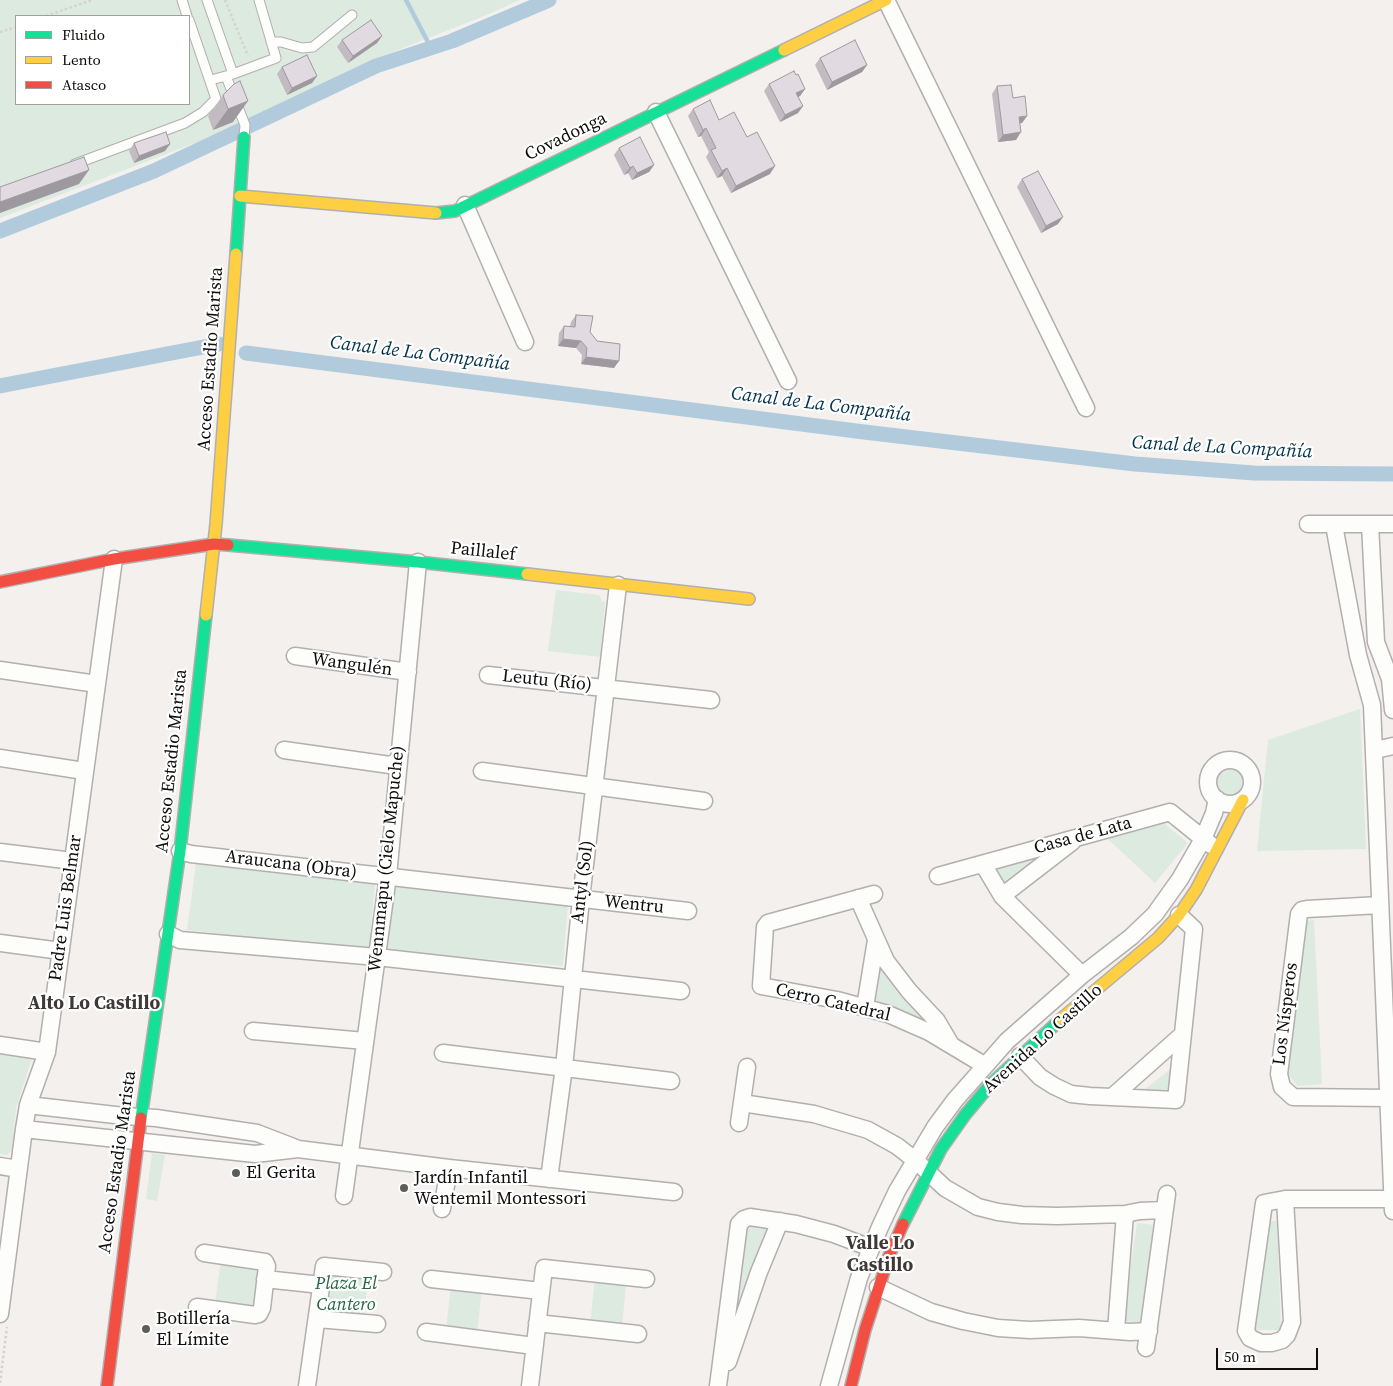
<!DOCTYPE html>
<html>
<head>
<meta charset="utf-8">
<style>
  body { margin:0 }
  #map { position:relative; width:1393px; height:1386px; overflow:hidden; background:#f3f0ee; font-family:"Source Serif 4",serif }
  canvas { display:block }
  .legend { position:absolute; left:15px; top:15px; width:175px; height:90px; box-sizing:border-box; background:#fff; border:1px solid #9f9f9e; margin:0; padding:6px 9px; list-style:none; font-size:15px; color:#100e0d }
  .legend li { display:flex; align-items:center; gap:10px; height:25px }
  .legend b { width:25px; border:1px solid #9f9f9e }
  .scale { position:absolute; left:1216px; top:1348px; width:102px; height:22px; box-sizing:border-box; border:2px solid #100e0d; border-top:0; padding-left:6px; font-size:15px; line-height:18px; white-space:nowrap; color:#100e0d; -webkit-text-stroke:4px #fff; paint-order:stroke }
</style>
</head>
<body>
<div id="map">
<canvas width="1393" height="1386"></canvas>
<ul class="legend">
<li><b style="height:6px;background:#16e098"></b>Fluido</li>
<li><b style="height:6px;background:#ffcf43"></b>Lento</li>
<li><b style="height:6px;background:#f24e42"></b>Atasco</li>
</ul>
<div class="scale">50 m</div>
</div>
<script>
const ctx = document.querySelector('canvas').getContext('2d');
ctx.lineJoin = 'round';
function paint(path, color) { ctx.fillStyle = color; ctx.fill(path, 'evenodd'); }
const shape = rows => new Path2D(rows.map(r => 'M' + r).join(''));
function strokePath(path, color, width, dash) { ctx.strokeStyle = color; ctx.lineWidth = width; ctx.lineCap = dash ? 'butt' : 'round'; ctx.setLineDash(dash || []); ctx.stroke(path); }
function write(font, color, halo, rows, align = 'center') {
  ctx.font = font + ' "Source Serif 4",serif'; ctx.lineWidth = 4.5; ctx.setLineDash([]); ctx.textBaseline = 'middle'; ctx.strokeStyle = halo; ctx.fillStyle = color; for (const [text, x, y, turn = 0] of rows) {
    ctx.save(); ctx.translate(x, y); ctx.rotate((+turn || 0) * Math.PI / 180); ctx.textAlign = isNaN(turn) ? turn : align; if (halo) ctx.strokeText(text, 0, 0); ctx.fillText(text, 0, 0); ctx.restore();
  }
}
const green = shape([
  [0,0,520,0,484,16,368,62,337,76,277,114,265,120,226,131,0,218],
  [16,16,189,16,189,104,16,104],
  [556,590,599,595,602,601,605,602,600,657,548,651],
  [1360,709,1366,849,1257,851,1268,740],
  '1217 781a15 15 0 1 1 30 0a15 15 0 1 1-30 0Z',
  [1160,820,1188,843,1155,883,1107,838],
  [1049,854,1006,887,995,868],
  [196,864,375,884,369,951,187,930],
  [394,882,568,902,563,966,386,950],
  [1314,920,1322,1084,1297,1086,1288,1073,1305,921],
  [879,964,898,993,933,1027,872,1003],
  [0,1052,33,1055,16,1108,12,1150,7,1155,0,1154],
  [1172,1068,1169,1092,1144,1090],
  [152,1153,165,1155,157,1201,146,1199],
  [1267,1221,1277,1221,1281,1330,1254,1330],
  [1137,1223,1155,1225,1144,1323,1123,1321],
  [747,1224,775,1225,727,1350,743,1228],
  [221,1258,264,1268,253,1313,215,1306],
  [329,1270,368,1274,364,1319,324,1314],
  [595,1278,626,1282,622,1328,590,1325],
  [451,1284,482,1288,477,1334,446,1331]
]);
const stream = shape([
  [406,0,431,48]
]);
const canal = shape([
  [0,231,154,171,376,66,452,41,549,0],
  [246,353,864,432,1135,464,1254,473,1393,474],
  [0,386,219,344]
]);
const path = shape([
  [225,0,248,56],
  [46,16,92,0],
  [0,32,16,27],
  [0,1383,7,1327]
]);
const lane = shape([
  [182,0,187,16],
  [207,0,233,74],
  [271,42,281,42,302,48,313,47,352,15],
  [226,76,245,125,244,137],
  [211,80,233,74,276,58,259,0],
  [75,164,185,123,203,112,216,99,189,20]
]);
const street = shape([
  [886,0,1086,408],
  [656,112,788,381],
  [465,205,525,342],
  [1308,524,1393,524],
  [1370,524,1376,642,1390,679,1393,710],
  [1334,525,1358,655,1372,705,1393,1211],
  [295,656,408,672],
  [0,670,97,684],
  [488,675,711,700],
  [284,750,390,765,398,761],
  [1375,750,1393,746],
  [0,758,84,771],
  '1208 782a22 22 0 1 1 44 0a22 22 0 1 1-44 0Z',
  [482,771,704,801],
  [180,851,191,854,688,911],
  [0,852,73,861],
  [983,864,1002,896,1082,975],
  [938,876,1170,812,1211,845],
  [874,894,768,923,765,927,761,986,837,1000,888,1014,929,1032,984,1065],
  [1002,896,1072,842],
  [858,898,886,961,909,991,937,1021,950,1043],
  [1380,905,1307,909,1302,910,1299,914,1279,1074,1282,1087,1293,1097,1389,1098],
  [168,934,180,940,377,957,681,991],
  [0,943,61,951],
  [865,1007,876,940],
  [253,1031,365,1041],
  [0,1045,47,1052],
  [443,1053,671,1081],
  [1020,1056,1040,1077,1054,1086,1071,1094,1090,1096,1176,1100,1194,929,1179,915],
  [1112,1097,1183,1034],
  [742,1103,814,1114,868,1130,897,1146,915,1160,945,1188,978,1207,998,1212,1022,1215,1057,1216,1125,1214,1140,1211,1164,1210],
  [28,1105,124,1116,156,1118,257,1133,296,1148],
  [739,1123,747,1067],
  [24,1129,255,1154,298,1149,449,1168,674,1192],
  [0,1166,18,1169],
  [549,1179,564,1067,581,899,618,585],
  [344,1196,388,876,418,562],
  [1285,1199,1292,1322,1287,1335,1282,1340,1272,1343,1261,1343,1250,1338,1246,1331,1264,1203,1285,1199,1393,1199],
  [442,1209,449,1168],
  [265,1279,321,1285],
  [431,1279,541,1291],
  [878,1287,931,1312,963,1321,998,1328,1030,1330,1079,1328,1130,1332,1149,1331],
  [197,1307,255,1315,259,1314,262,1308,267,1266,265,1262,204,1253],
  [0,1314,24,1129,28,1105,47,1052,114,559],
  [317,1319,377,1324],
  [537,1323,638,1334],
  [1116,1330,1125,1214],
  [426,1332,534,1346],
  [1146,1348,1167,1194],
  [728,1362,759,1272,780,1221],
  [307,1386,324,1266,383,1272],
  [530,1386,544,1268,646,1279],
  [718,1386,739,1224,744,1219,750,1217,796,1224,834,1234,871,1248],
  [829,1386,859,1278,880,1227,897,1191,935,1127,955,1100,1007,1041,1082,975,1131,937,1155,914,1180,879,1203,839,1214,813,1217,799]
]);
const fast = shape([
  [436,213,455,211,784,50],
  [236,254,244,137],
  [228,545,418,562,527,574],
  [141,1118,180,851,206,615],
  [903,1224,941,1149,965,1115,990,1085,1061,1019]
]);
const slow = shape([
  [784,50,886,0],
  [240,196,436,213],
  [527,574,749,599],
  [206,615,216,524,236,254],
  [1061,1019,1158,938,1179,915,1196,890,1243,800]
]);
const jam = shape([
  [0,582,114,559,214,544,228,545],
  [107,1386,141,1118],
  [851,1386,865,1330,889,1256,903,1224]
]);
const wall = shape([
  [382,36,377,43,348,63,337,47,342,40],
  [820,58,867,65,862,72,827,90,815,65],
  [282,67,317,76,312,83,287,95,277,74],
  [796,75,805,89,800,96,798,97,803,106,798,113,780,122,764,91,769,84],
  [997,86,1013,98,1027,116,1022,123,1020,123,1016,140,998,142,992,94],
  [223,95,233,122,213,130,208,116],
  [693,109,719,120,747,137,770,174,731,193,722,176,717,178,706,157,709,152,701,136,698,137,688,116],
  [134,143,165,151,134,163,129,151],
  [619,148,654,165,649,172,632,180,628,173,624,175,614,155],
  [1022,179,1058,224,1041,233,1017,187],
  [576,315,590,332,614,368,581,364,582,355,576,348,558,346,559,333,564,326,570,326,571,322]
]);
const shadedWall = shape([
  [382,36,377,43,348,63,353,56],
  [867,65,862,72,827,90,832,82],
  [317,76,312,83,287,95,292,88],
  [805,89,800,96,791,101,796,93],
  [248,101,233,122,213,130,228,109],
  [803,106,798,113,780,122,785,115],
  [1027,116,1022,123,1014,124,1019,117],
  [706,128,701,136,698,137,703,130],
  [1021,132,1016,140,998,142,1003,135],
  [170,144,165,151,134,163,139,156],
  [654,165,649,172,632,180,637,173],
  [633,166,628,173,624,175,630,168],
  [775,166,770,174,731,193,736,186],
  [727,168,722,176,717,178,722,171],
  [89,170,79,184,0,213,0,202],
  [1063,217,1058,224,1041,233,1046,226],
  [563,339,581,341,576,348,558,346],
  [586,357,619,361,614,368,581,364]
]);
const building = shape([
  [371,20,382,36,353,56,342,40,371,20],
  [855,40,867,65,832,82,820,58,855,40],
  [307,55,317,76,292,88,282,67,307,55],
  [794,71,796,75,798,74,805,89,796,93,803,106,785,115,769,84,794,71],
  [240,81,248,101,228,109,223,95,234,84,240,81],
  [1011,85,1013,98,1025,96,1027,116,1019,117,1021,132,1003,135,997,86,1011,85],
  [710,100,719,120,734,112,747,137,757,132,775,166,736,186,727,168,722,171,711,150,716,148,706,128,703,130,693,109,710,100],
  [166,132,170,144,139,156,134,143,166,132],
  [640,137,654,165,637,173,633,166,630,168,619,148,640,137],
  [84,157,89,170,0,202,0,187,84,157],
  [1038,171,1063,217,1046,226,1022,179,1038,171],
  [576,315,593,316,590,332,597,341,620,344,619,361,586,357,587,348,581,341,563,339,564,326,575,327,576,315]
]);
const markers = [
  [236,1173,5,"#5f5d5c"],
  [404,1188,5,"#5f5d5c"],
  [146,1329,5,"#5f5d5c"]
];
const streetNames = [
  ["Covadonga",566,137,-26],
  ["Acceso Estadio Marista",211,359,-86],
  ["Paillalef",483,552,6],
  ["Wangulén",352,665,8],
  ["Leutu (Río)",547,681,6],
  ["Acceso Estadio Marista",172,761,-84],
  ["Casa de Lata",1083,836,-15],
  ["Wennmapu (Cielo Mapuche)",387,859,-84],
  ["Araucana (Obra)",291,865,7],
  ["Antyl (Sol)",583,882,-83],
  ["Wentru",634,905,6],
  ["Padre Luis Belmar",66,908,-82],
  ["Cerro Catedral",833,1003,13],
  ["Los Nísperos",1286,1014,-83],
  ["Avenida Lo Castillo",1043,1039,-42],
  ["Acceso Estadio Marista",118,1162,-82]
];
const poiNames = [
  ["El Gerita",246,1173],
  ["Jardín Infantil",414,1178],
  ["Wentemil Montessori",414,1199],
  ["Botillería",156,1319],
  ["El Límite",156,1340]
];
const parkNames = [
  ["Plaza El",346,1284],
  ["Cantero",346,1305]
];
const waterNames = [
  ["Canal de La Compañía",420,354,7],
  ["Canal de La Compañía",821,405,7],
  ["Canal de La Compañía",1222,448,3]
];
const neighbourhoodNames = [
  ["Alto Lo Castillo",94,1004],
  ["Valle Lo",880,1244],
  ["Castillo",880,1266]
];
paint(green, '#dceae0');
strokePath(stream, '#b2cbdc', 4.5);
strokePath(canal, '#b2cbdc', 15);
strokePath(lane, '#b2afae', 11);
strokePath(street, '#b2afae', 19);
strokePath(fast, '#b2afae', 14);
strokePath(slow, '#b2afae', 14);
strokePath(jam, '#b2afae', 14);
strokePath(path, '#d4d3d3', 2.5, [2.5, 2.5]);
strokePath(lane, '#fdfdfc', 9);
strokePath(street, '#fdfdfc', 16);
strokePath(fast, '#16e098', 11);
strokePath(slow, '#ffcf43', 11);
strokePath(jam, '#f24e42', 11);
paint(wall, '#c2bcc2');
paint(shadedWall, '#9e999e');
paint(building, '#e1dbe1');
strokePath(building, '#9e999e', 1);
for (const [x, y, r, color] of markers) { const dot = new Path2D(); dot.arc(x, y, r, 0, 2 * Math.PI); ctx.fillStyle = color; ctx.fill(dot); strokePath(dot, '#fff', 2); }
write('18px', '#100e0d', '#fff', streetNames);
write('18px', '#100e0d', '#fff', poiNames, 'left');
write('italic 18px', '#256444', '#fff', parkNames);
write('italic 19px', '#00324c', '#fff', waterNames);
write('bold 19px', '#3e3936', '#fff', neighbourhoodNames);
</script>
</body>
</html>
